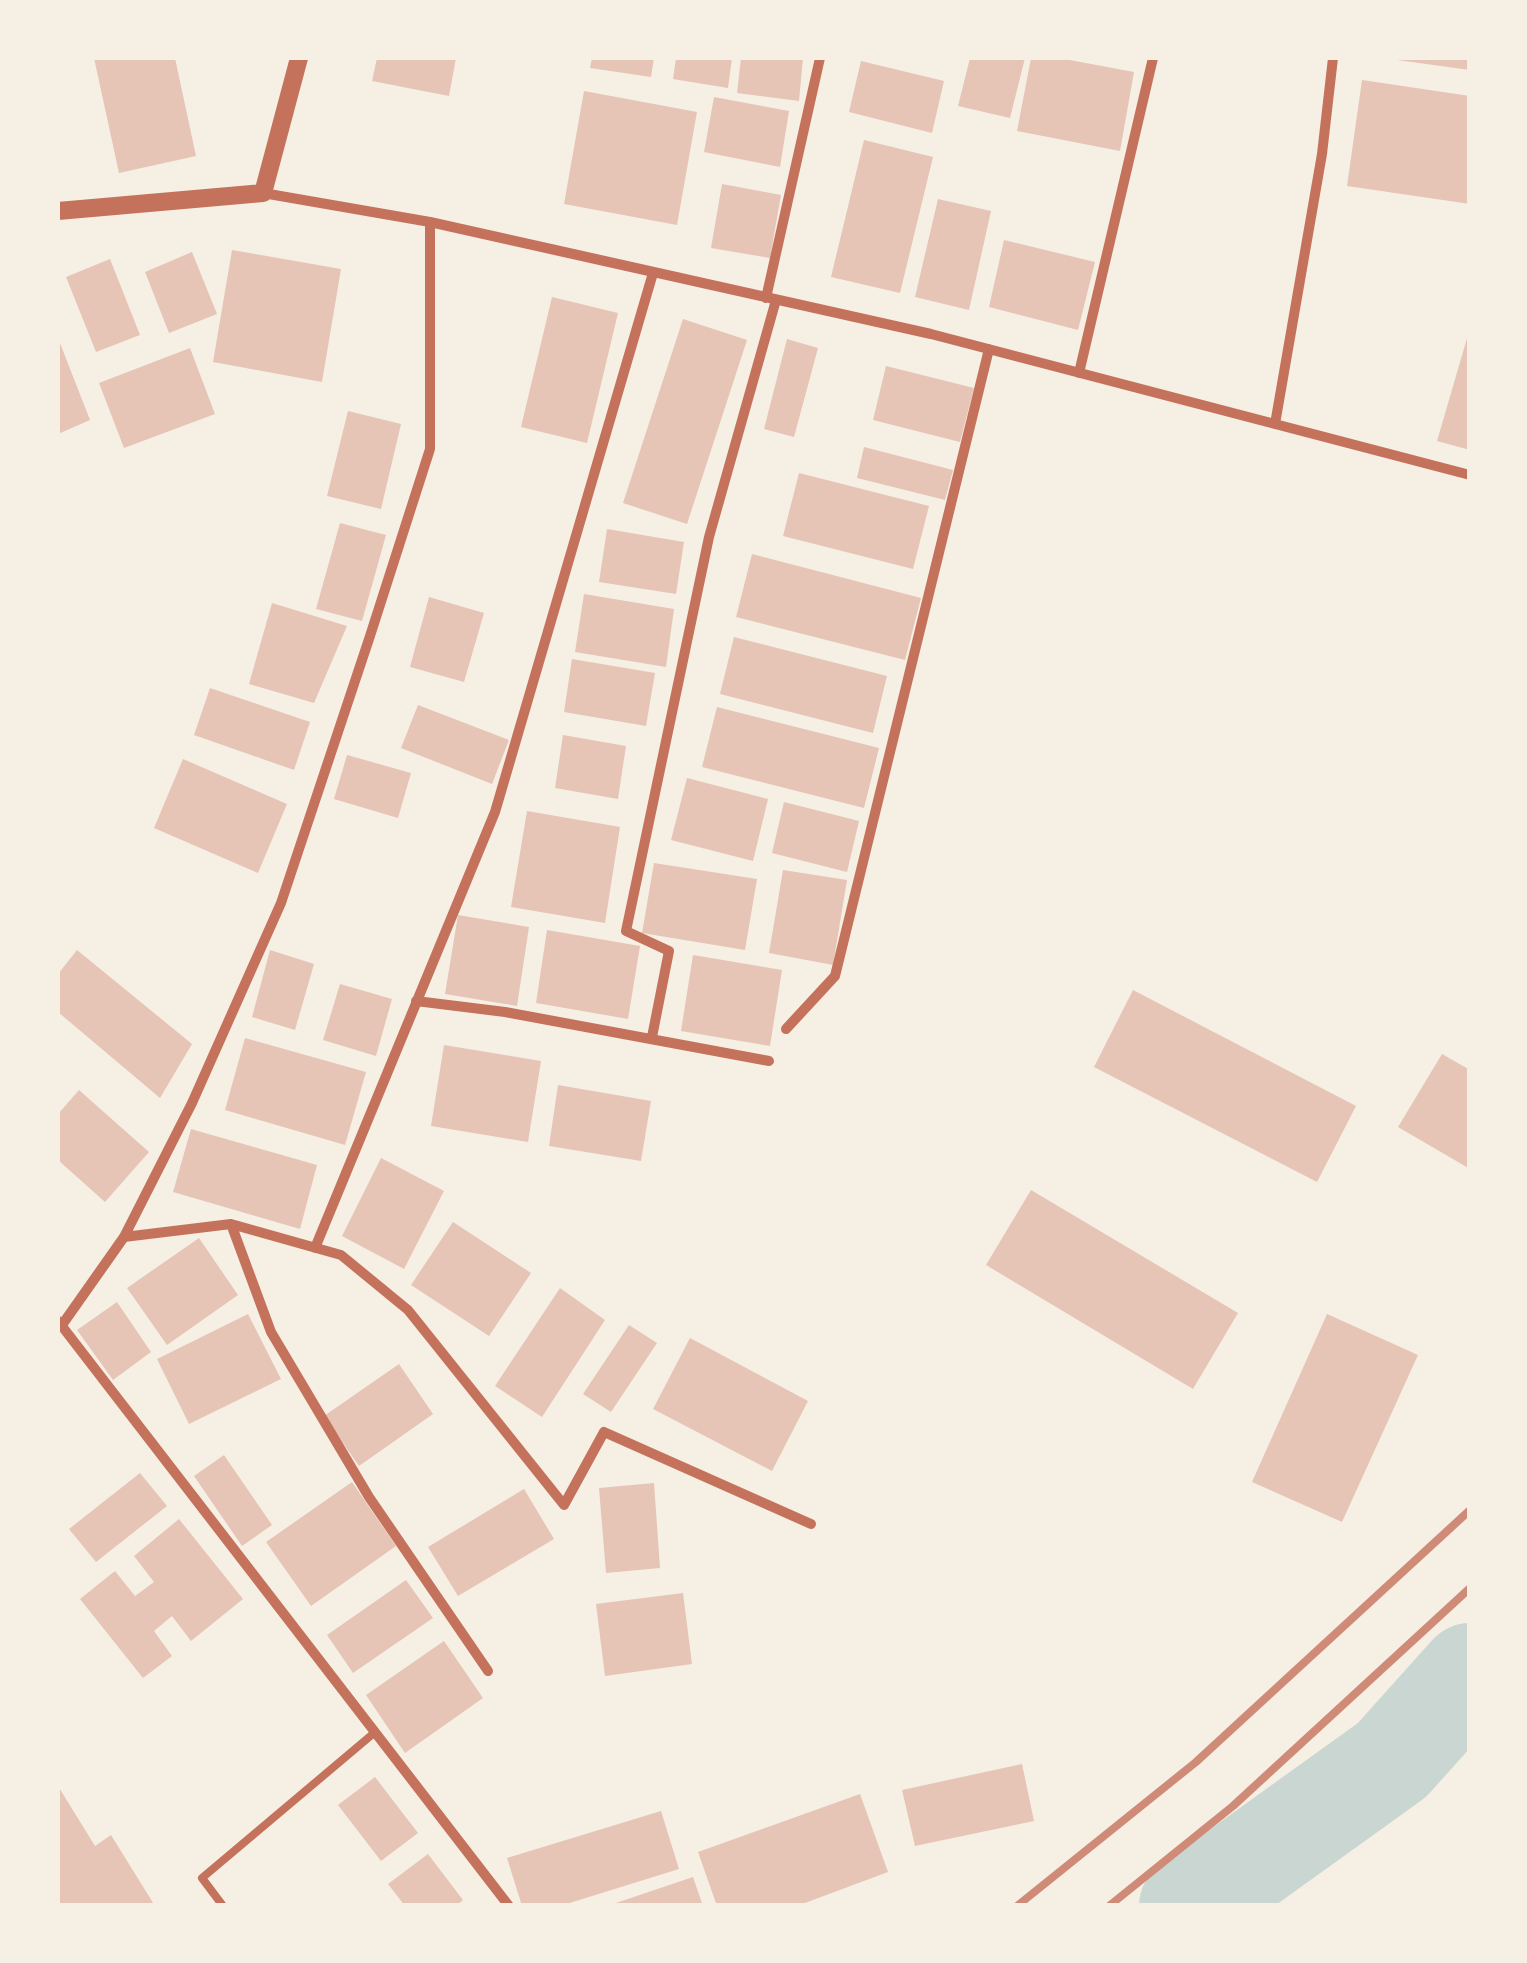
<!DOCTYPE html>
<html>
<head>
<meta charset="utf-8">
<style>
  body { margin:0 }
  #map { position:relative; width:1527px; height:1963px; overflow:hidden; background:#f6efe4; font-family:"Titillium Web",sans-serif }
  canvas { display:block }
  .frame { position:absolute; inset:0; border:60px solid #f6efe4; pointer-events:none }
</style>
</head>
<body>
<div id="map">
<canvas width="1527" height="1963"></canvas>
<div class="frame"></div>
</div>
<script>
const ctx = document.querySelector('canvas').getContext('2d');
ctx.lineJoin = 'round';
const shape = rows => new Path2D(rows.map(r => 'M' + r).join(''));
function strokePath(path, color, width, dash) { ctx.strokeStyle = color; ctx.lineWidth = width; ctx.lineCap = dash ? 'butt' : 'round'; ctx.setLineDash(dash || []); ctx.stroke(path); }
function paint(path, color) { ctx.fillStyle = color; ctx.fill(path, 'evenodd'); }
const river = shape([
  [1189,1906,1392,1760,1470,1673]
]);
const building = shape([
  [94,58,175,58,196,156,119,173],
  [377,58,456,58,449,96,372,81],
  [592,58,654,58,651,77,590,68],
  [676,58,732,58,728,88,673,79],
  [741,58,803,58,799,101,737,93],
  [970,58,1025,58,1010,118,958,106],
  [1031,58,1059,58,1134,72,1120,151,1017,131],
  [1397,58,1470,58,1470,70,1397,60],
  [861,61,944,81,932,133,849,112],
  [1362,80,1470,96,1470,204,1347,186],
  [584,91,697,112,677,225,564,204],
  [714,97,789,111,780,167,704,152],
  [864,140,933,157,900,293,831,277],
  [722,184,781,195,770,258,711,248],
  [938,199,991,211,969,310,915,297],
  [1004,240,1095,262,1078,330,989,307],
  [232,250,341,269,322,382,213,362],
  [192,252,217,314,169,333,145,272],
  [110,259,140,335,96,352,66,277],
  [552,297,618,313,587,443,521,427],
  [683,319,747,340,687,524,623,503],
  [1470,328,1470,450,1437,441],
  [58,338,90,420,58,434],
  [787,339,818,348,794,437,764,429],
  [190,348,215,414,124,448,99,383],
  [886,366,974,388,960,442,873,420],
  [348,411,401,424,381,509,327,496],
  [864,447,953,470,945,500,857,478],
  [799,473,929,506,913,569,783,536],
  [340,523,386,535,362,621,316,609],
  [607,529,684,542,676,594,599,582],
  [752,554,921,598,905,660,736,617],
  [584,594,674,609,666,667,575,652],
  [429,597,484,613,464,682,410,667],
  [272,603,347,626,314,703,249,684],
  [734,637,887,676,873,733,720,694],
  [572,659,655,673,646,726,564,712],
  [210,688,310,722,294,770,194,735],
  [418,705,509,740,492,784,401,748],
  [717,707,879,748,864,808,702,767],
  [563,735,626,746,618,799,555,788],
  [347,755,411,773,398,818,334,799],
  [183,759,287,804,258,873,154,828],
  [687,778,768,799,753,861,671,840],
  [784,802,859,821,847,872,772,853],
  [527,811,620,827,605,923,511,907],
  [654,863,757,879,745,950,642,933],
  [783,870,847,880,833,965,769,953],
  [458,915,529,927,517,1006,445,994],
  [547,930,640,946,628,1019,536,1003],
  [77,950,192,1044,160,1098,58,1012,58,974],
  [270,950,314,964,295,1030,252,1017],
  [693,955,782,970,770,1046,681,1031],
  [340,984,392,999,376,1056,323,1040],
  [1133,990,1356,1106,1317,1182,1094,1067],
  [245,1038,366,1072,345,1145,225,1110],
  [444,1045,541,1061,528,1142,431,1126],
  [1442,1054,1470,1070,1470,1169,1398,1127],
  [558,1085,651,1101,641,1161,549,1146],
  [79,1090,149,1152,105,1202,58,1160,58,1114],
  [191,1129,317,1165,300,1229,173,1192],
  [381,1158,444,1191,404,1269,342,1236],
  [1031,1190,1238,1313,1193,1389,986,1265],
  [453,1222,531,1273,489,1336,411,1285],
  [199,1238,238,1295,167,1345,127,1288],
  [560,1288,605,1320,542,1417,495,1386],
  [117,1302,151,1352,113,1380,77,1330],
  [248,1314,281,1379,189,1424,157,1359],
  [1327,1314,1418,1355,1342,1522,1252,1482],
  [629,1325,657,1343,611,1412,583,1394],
  [690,1338,808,1401,772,1471,653,1409],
  [399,1364,433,1414,359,1466,324,1416],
  [224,1455,272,1525,242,1546,194,1476],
  [140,1473,167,1506,96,1562,69,1529],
  [352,1482,396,1546,311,1606,266,1542],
  [654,1483,660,1568,606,1573,599,1488],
  [524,1489,554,1539,458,1596,428,1547],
  [179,1519,243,1599,191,1641,172,1616,154,1631,172,1656,143,1678,80,1599,115,1571,135,1596,154,1582,134,1556],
  [406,1580,433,1618,353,1673,327,1635],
  [683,1593,692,1664,605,1676,596,1604],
  [444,1641,483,1698,405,1753,366,1695],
  [1022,1764,1034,1821,915,1846,902,1790],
  [375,1777,418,1833,381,1861,338,1805],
  [58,1786,95,1846,111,1835,155,1906,58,1906],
  [860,1794,888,1872,797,1906,717,1906,698,1852],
  [661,1811,679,1869,560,1906,522,1906,507,1858],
  [428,1854,463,1900,456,1906,405,1906,388,1884],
  [693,1877,703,1906,610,1906,610,1905]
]);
const service = shape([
  [223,1906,202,1878,374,1733]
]);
const minor = shape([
  [263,193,430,222,931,334,1470,475],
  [766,298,820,58],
  [1079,373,1153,58],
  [1275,424,1322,154,1333,58],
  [416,1001,505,1012,769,1061],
  [786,1029,835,976,989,349],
  [652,1037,669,951,626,931,709,537,776,300],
  [231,1224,271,1332,369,1497,488,1671],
  [124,1237,231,1224,341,1255,408,1310,564,1505,604,1432,811,1524],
  [315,1248,495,812,653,273],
  [58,1321,509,1906],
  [62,1325,124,1237,192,1103,281,903,370,636,430,449,430,222]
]);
const tertiary = shape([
  [58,211,263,193,299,58]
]);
const rail = shape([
  [1017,1906,1196,1762,1470,1510],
  [1109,1906,1233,1806,1470,1588]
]);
strokePath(river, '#c9d6d2', 100);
paint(building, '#e6c5b7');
strokePath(service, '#c5725c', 8);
strokePath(minor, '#c5725c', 10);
strokePath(tertiary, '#c5725c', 18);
strokePath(rail, '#cf8b77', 8);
</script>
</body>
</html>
